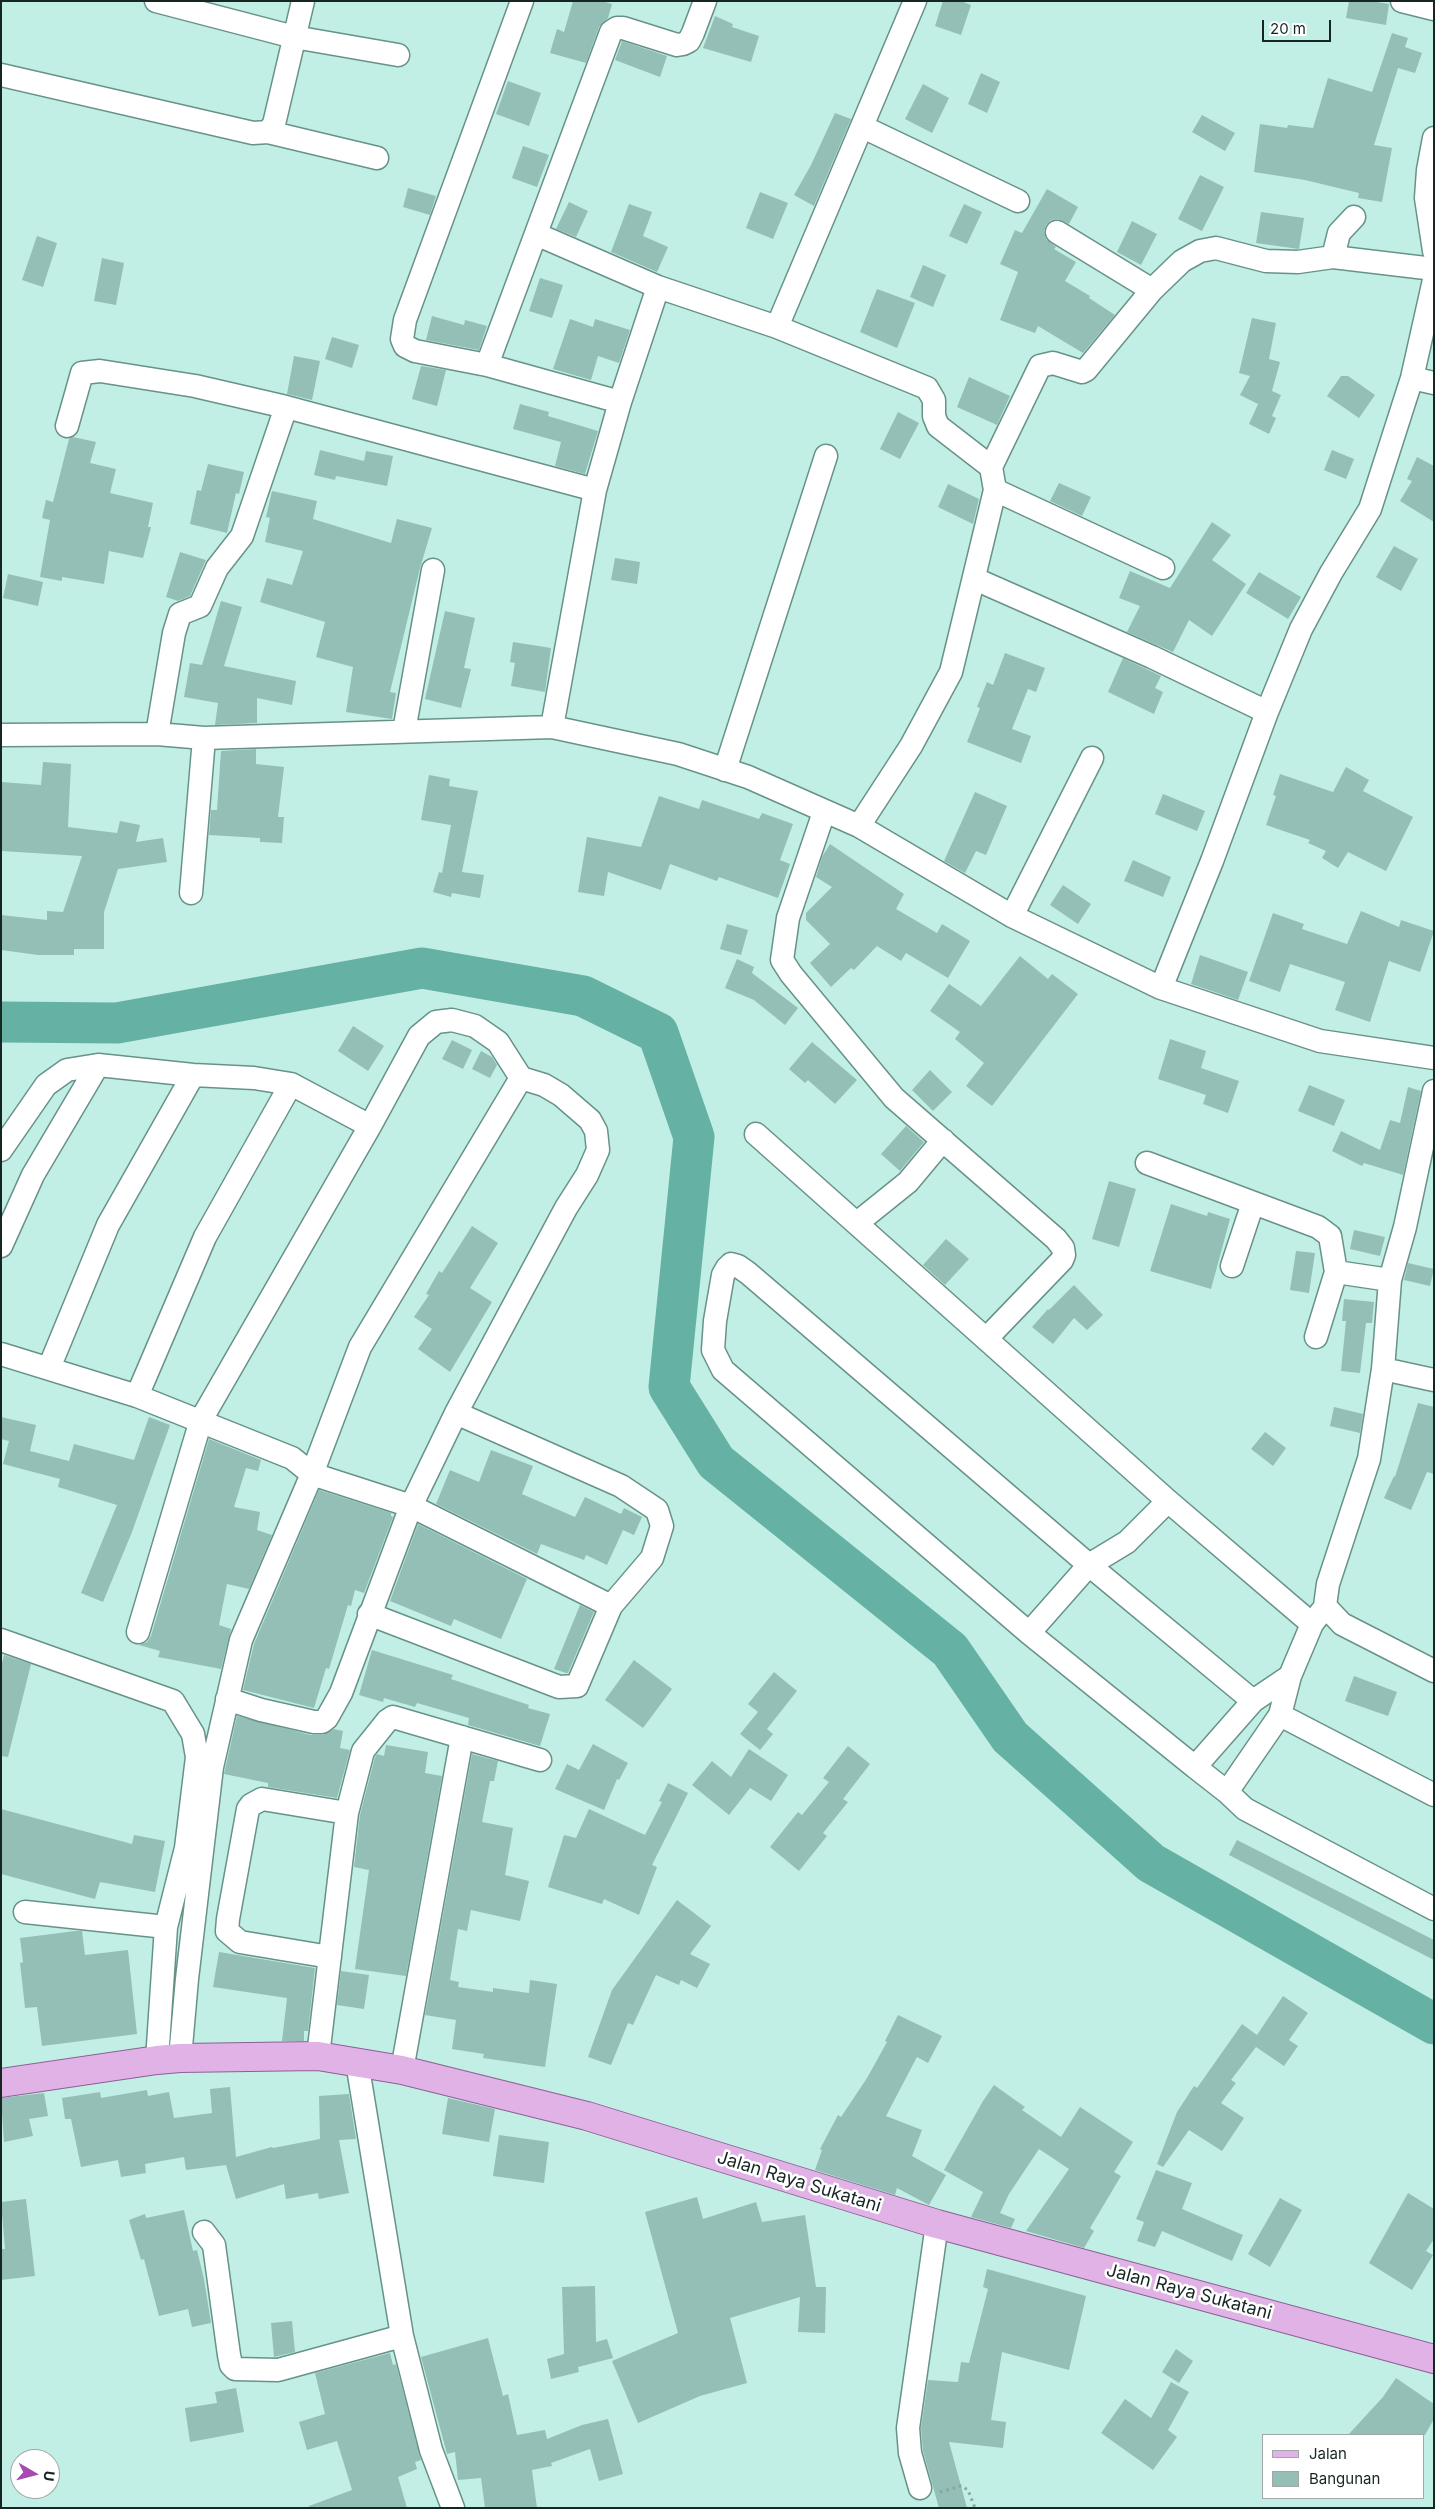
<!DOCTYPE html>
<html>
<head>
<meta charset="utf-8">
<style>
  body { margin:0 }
  #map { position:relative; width:1435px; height:2509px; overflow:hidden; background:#c2efe5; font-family:Inter,sans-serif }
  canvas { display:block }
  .frame { position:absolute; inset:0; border:2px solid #152623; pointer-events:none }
  .legend { position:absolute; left:1262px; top:2434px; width:162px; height:65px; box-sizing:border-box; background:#fff; border:1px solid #a1a8a7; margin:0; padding:6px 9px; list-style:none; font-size:15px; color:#152623 }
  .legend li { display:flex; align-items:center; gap:10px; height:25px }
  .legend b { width:25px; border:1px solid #a1a8a7 }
  .north { position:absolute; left:10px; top:2449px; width:50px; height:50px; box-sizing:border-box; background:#fff; border:1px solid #a1a8a7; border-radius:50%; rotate:98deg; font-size:14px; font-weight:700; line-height:20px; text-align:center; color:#152623 }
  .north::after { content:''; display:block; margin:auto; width:18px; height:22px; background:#a949b2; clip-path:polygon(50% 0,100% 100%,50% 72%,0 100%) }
  .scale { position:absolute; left:1262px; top:20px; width:69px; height:22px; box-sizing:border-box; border:2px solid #152623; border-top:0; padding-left:6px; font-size:15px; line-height:18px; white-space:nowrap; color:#152623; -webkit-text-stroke:4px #fff; paint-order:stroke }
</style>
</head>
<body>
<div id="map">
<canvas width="1435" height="2509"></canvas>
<div class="frame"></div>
<ul class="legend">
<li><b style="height:6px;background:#e0b2e5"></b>Jalan</li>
<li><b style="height:14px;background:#93bfb6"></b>Bangunan</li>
</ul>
<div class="north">U</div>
<div class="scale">20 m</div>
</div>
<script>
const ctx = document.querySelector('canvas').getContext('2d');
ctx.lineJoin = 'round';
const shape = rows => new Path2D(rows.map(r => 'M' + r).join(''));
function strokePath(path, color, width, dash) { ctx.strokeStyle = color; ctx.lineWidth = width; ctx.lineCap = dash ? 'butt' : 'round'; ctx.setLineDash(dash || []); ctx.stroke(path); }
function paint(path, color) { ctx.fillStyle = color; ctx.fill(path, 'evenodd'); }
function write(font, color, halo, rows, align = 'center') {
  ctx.font = font + ' Inter,sans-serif'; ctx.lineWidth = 5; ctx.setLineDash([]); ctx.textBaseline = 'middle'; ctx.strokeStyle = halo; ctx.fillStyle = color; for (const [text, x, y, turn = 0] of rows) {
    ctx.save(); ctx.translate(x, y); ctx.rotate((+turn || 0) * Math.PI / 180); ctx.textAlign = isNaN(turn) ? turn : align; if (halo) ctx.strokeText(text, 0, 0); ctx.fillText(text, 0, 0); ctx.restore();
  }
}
const river = shape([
  [1,1022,117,1023,422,968,583,996,658,1033,694,1137,669,1387,716,1462,950,1650,1010,1737,1151,1863,1434,2024]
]);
const building = shape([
  [573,1,602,1,612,4,608,18,599,27,586,63,550,53,557,29,564,32],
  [943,1,961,1,971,5,961,35,935,26],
  [1349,1,1371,1,1389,4,1386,25,1346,18],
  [715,16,733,24,732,27,759,36,751,62,703,48],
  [1392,33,1408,38,1405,47,1422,53,1415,73,1398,68,1374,145,1392,148,1382,202,1358,198,1359,193,1305,180,1254,172,1260,124,1287,128,1288,125,1313,128,1328,78,1372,92],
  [622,41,667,56,660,77,615,60],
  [981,73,1000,82,987,113,968,104],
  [508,81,541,93,529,126,496,114],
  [923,84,949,98,932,133,905,119],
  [835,113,851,119,814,206,794,195,811,165],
  [1202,115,1235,133,1225,151,1192,132],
  [523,146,549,155,537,187,512,178],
  [1200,175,1224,187,1202,231,1178,219],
  [408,188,436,196,430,215,403,207],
  [1047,189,1078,207,1069,224,1058,219,1051,220,1046,225,1044,231,1046,239,1056,247,1054,249,1076,262,1065,281,1090,296,1089,298,1115,315,1083,353,1038,326,1035,333,1000,320,1018,272,1000,264,1015,230,1022,233],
  [760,192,788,203,773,239,746,228],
  [569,202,588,211,576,237,556,229],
  [629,204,652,212,643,236,668,247,657,272,611,252],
  [964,204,982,212,967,244,949,236],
  [1261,212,1304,218,1299,249,1256,243],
  [1132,221,1157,234,1141,265,1117,252],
  [37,236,57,243,43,287,22,280],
  [102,258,124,263,116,305,94,301],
  [923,265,946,275,933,307,910,297],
  [540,278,563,285,552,318,529,311],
  [877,289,915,303,897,348,860,332],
  [432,316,464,325,465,320,487,326,479,350,426,340],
  [1252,318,1276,323,1269,359,1280,362,1272,391,1281,395,1272,416,1276,418,1269,434,1249,424,1258,404,1240,395,1250,376,1239,373],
  [570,319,593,327,595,319,630,330,619,363,598,356,591,380,553,369],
  [332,337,359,345,352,368,325,359],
  [294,356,320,361,312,400,287,394],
  [421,366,446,370,437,406,412,399],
  [1341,376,1348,376,1375,395,1359,418,1327,396],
  [969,377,1010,396,997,425,957,407],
  [520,404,549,412,548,416,598,431,585,474,555,466,561,442,513,429],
  [898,412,919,423,900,459,880,449],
  [73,437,96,442,90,463,116,469,110,493,153,503,148,527,151,527,143,558,109,551,104,584,62,577,62,581,40,577,50,520,42,518,46,500,53,502,69,439],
  [320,450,364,461,366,451,393,456,387,486,336,476,335,480,314,475],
  [1332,450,1354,459,1346,479,1324,470],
  [1417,457,1434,466,1434,522,1400,501,1412,481,1407,479],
  [208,464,244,472,239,494,236,493,227,533,190,524,197,490,201,491],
  [1059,483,1091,497,1082,516,1050,501],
  [948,484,979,499,973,524,938,507],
  [272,491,317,501,313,519,391,543,397,519,432,528,420,568,390,692,396,693,392,719,346,712,353,667,316,657,325,622,260,602,267,578,292,585,303,551,265,542,270,518,266,517],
  [1212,522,1231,535,1212,560,1246,584,1212,636,1189,620,1173,652,1127,632,1140,606,1119,598,1130,571,1170,588],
  [1394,546,1418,559,1401,591,1376,577],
  [180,552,206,560,190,596,178,601,166,597],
  [615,558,640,562,637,584,611,580],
  [1259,572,1301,597,1288,619,1246,593],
  [8,574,43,582,38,606,3,598],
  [221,601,242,607,224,666,296,681,292,705,257,698,257,723,215,725,218,703,184,697,190,663,202,665],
  [445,611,475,618,464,668,471,669,461,708,425,699],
  [513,642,551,648,545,692,511,686,515,663,510,662],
  [1005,653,1045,668,1036,692,1028,689,1012,729,1031,736,1021,763,967,742,980,708,977,707,987,682,993,685],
  [1123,658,1161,676,1155,688,1163,692,1154,714,1108,692],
  [256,749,256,764,284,767,278,817,284,817,282,843,260,842,260,838,209,835,211,810,217,810,221,751],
  [43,762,71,764,68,827,117,833,120,821,140,825,136,842,163,838,167,862,118,869,104,912,104,949,74,949,74,955,38,955,1,950,1,915,47,920,47,911,63,912,82,856,1,851,1,782,41,785],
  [1346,767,1369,780,1363,791,1413,817,1386,871,1348,852,1338,868,1322,858,1326,851,1308,843,1310,840,1266,825,1276,796,1273,795,1280,774,1333,792],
  [429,775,450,779,449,786,478,791,462,872,484,875,480,898,452,893,451,897,433,892,439,872,442,873,451,825,421,820],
  [975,792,1007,806,986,855,976,851,965,873,944,861],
  [1163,794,1205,811,1197,831,1155,814],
  [659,796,699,809,702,800,759,819,762,813,793,824,780,860,790,864,778,898,719,877,717,881,670,864,661,890,608,872,604,896,578,892,587,837,641,847],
  [830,844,904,894,896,909,937,933,942,924,970,941,948,978,906,953,901,961,877,946,854,970,851,968,831,987,810,963,830,944,806,920,806,913,832,887,816,877,822,857],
  [1133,860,1171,877,1163,897,1124,881],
  [1063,885,1091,904,1078,924,1050,905],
  [1361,911,1399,927,1401,920,1434,931,1420,972,1389,961,1370,1022,1335,1010,1345,982,1290,964,1280,992,1249,981,1273,913,1304,924,1302,929,1347,944],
  [727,924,748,930,741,955,720,949],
  [1200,955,1248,972,1238,1000,1191,984],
  [1020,956,1048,979,1052,974,1078,994,992,1106,966,1086,984,1063,955,1039,960,1032,930,1011,949,984,981,1006],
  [737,959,754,967,752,973,798,1008,785,1025,754,1000,725,988],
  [353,1026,384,1046,368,1071,338,1051],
  [1170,1039,1206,1051,1201,1068,1239,1081,1228,1113,1203,1104,1206,1095,1158,1079],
  [452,1040,472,1050,463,1069,442,1059],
  [812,1042,857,1080,835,1104,808,1080,805,1083,789,1069],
  [481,1051,492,1057,497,1065,490,1078,472,1069],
  [930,1070,952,1092,933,1111,912,1090],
  [1309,1085,1345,1100,1334,1126,1298,1111],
  [1408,1087,1421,1091,1403,1175,1364,1163,1362,1166,1332,1151,1341,1131,1380,1150,1390,1120,1400,1123],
  [906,1126,924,1142,900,1171,881,1154],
  [1109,1181,1136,1189,1119,1247,1092,1239],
  [1171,1204,1207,1216,1208,1212,1230,1219,1211,1289,1150,1271],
  [472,1226,498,1243,470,1288,492,1302,450,1372,418,1349,432,1329,414,1317,429,1295,426,1294,439,1271,442,1273],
  [1354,1230,1385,1237,1380,1256,1350,1249],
  [946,1239,969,1259,945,1285,923,1265],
  [1296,1251,1315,1253,1309,1293,1290,1290],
  [1408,1263,1434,1269,1430,1286,1404,1280],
  [1074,1285,1103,1315,1087,1330,1074,1318,1053,1344,1032,1327,1048,1309,1049,1310],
  [1344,1299,1374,1302,1372,1323,1366,1323,1360,1373,1341,1371,1346,1321,1342,1321],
  [1418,1403,1434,1407,1434,1474,1427,1472,1411,1510,1384,1498,1394,1476,1395,1477],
  [1334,1407,1363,1414,1360,1433,1330,1426],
  [1,1417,36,1425,30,1451,69,1461,74,1444,134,1460,149,1417,170,1425,132,1532,103,1602,81,1593,117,1505,58,1487,60,1479,3,1464,9,1441,1,1439],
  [1265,1432,1286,1448,1273,1466,1251,1449],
  [209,1439,261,1460,258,1471,246,1468,234,1507,260,1512,257,1530,272,1535,249,1589,227,1584,219,1625,231,1629,221,1669,158,1657,160,1651,139,1645,147,1642,151,1636],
  [491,1450,533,1466,522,1494,575,1517,585,1497,621,1514,624,1508,642,1517,634,1535,623,1530,607,1565,586,1555,584,1560,541,1544,537,1554,436,1504,450,1470,479,1482],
  [319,1490,391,1513,391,1516,393,1517,364,1593,355,1590,351,1606,348,1605,329,1669,326,1668,314,1708,243,1690,254,1644],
  [418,1524,527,1579,501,1639,454,1619,451,1626,390,1601],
  [580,1605,594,1612,568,1673,566,1673,554,1669],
  [372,1650,453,1675,451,1679,529,1705,528,1708,550,1714,540,1746,468,1725,469,1718,417,1703,415,1707,384,1698,383,1702,359,1695],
  [4,1655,31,1664,8,1757,1,1756,1,1667],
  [634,1660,672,1689,643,1728,605,1700],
  [774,1672,797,1691,767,1729,773,1734,760,1750,740,1734,758,1712,748,1704],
  [1354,1676,1397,1692,1388,1716,1345,1701],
  [237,1716,311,1735,323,1735,334,1729,343,1731,340,1748,350,1750,337,1798,268,1787,268,1783,224,1774],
  [593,1744,628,1763,619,1780,617,1779,604,1810,555,1789,567,1764,579,1770],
  [386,1745,428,1752,425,1773,442,1776,406,1976,355,1969,369,1870,354,1867,360,1815,375,1757,377,1754,384,1756],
  [848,1746,870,1764,843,1799,848,1802,823,1833,827,1836,799,1871,770,1847,798,1812,802,1815,829,1782,823,1778],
  [749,1749,788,1775,771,1801,750,1788,729,1815,692,1785,712,1761,731,1777],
  [472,1754,498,1761,494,1781,490,1781,482,1822,513,1828,505,1875,529,1881,520,1921,471,1910,467,1931,458,1929,450,1980,459,1982,458,1987,493,1992,493,1988,529,1993,530,1980,557,1984,545,2067,483,2058,484,2054,452,2049,456,2020,425,2015],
  [668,1783,688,1793,652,1865,657,1867,639,1915,604,1899,602,1904,548,1887,564,1835,576,1838,589,1809,645,1835,662,1802,659,1801],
  [1,1809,132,1844,134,1835,165,1841,155,1892,100,1882,95,1899,1,1874],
  [1237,1840,1434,1940,1434,1960,1229,1855],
  [677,1900,711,1926,690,1954,710,1964,697,1988,681,1980,679,1985,656,1975,633,2025,628,2023,611,2065,588,2057,612,1990],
  [75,1931,82,1931,85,1955,128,1950,137,2034,42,2046,37,2007,25,2008,20,1963,23,1962,20,1938],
  [219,1952,315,1968,308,2031,304,2031,304,2041,282,2041,287,1998,213,1987],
  [341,1971,369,1975,364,2009,337,2005],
  [1283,1996,1308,2013,1289,2040,1298,2046,1284,2066,1256,2047,1231,2080,1236,2083,1221,2103,1244,2118,1222,2151,1189,2130,1163,2167,1157,2164,1177,2112,1194,2086,1197,2088,1242,2024,1257,2035],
  [898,2015,942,2036,928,2063,917,2057,886,2116,922,2130,912,2156,946,2175,929,2205,897,2188,895,2195,815,2170,822,2150,820,2149,838,2115,841,2117,867,2078,887,2042,885,2041],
  [994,2085,1025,2107,1022,2110,1061,2137,1080,2107,1133,2142,1114,2172,1121,2176,1090,2228,1094,2231,1084,2248,1026,2231,1069,2169,1039,2149,1009,2194,1000,2213,1015,2219,1011,2228,971,2217,983,2192,944,2170,983,2101],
  [230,2087,236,2157,272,2147,273,2148,320,2139,319,2096,349,2094,356,2139,339,2140,349,2193,319,2199,318,2193,286,2199,284,2184,236,2199,226,2165,186,2170,184,2157,145,2164,146,2173,121,2177,118,2160,81,2167,71,2119,65,2119,62,2098,100,2092,101,2098,147,2090,148,2096,169,2092,174,2118,212,2113,210,2089],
  [44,2093,48,2116,29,2119,33,2136,4,2142,1,2098],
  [448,2098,495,2109,489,2142,442,2134],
  [499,2135,549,2142,544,2183,493,2176],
  [1156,2170,1192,2183,1182,2209,1243,2235,1232,2261,1162,2231,1155,2247,1137,2241,1144,2222,1136,2219],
  [1408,2193,1434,2209,1434,2239,1426,2251,1433,2255,1412,2290,1369,2263],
  [697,2197,703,2219,756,2202,762,2222,805,2215,816,2287,826,2287,825,2333,798,2332,800,2297,730,2318,747,2383,700,2396,638,2423,612,2361,678,2333,645,2212],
  [1280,2198,1302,2210,1270,2267,1248,2254],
  [26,2199,35,2276,1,2280,1,2249,5,2249,1,2202],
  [184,2210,193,2251,197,2250,204,2279,211,2323,192,2327,188,2309,159,2316,144,2259,141,2260,129,2220,145,2214,146,2218],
  [987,2269,1086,2296,1069,2370,1002,2352,991,2420,1006,2422,1003,2448,949,2442,967,2508,939,2508,923,2451,921,2428,928,2380,958,2382,961,2362,969,2363,988,2289,983,2287],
  [595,2286,596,2342,607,2339,613,2358,578,2367,579,2372,551,2379,547,2359,564,2354,562,2287],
  [292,2321,295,2352,274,2357,271,2323],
  [488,2338,503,2396,508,2394,517,2435,545,2430,547,2439,582,2425,608,2419,623,2474,599,2481,590,2449,551,2463,552,2466,532,2470,537,2508,485,2508,481,2478,458,2480,455,2452,447,2454,421,2357],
  [1176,2349,1193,2361,1179,2383,1162,2372],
  [390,2353,393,2365,396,2364,421,2460,415,2462,417,2469,398,2477,407,2508,309,2508,309,2506,352,2490,337,2441,307,2450,299,2422,325,2414,315,2373],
  [1396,2378,1434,2404,1434,2419,1425,2435,1348,2435,1383,2397],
  [1171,2382,1189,2392,1168,2430,1177,2437,1153,2470,1101,2433,1125,2399,1151,2418],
  [236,2388,244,2432,190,2442,185,2408,217,2403,215,2392]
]);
const path = shape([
  [940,2492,961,2486,968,2490,975,2508]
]);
const minor = shape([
  [156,1,294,37,398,55],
  [522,1,405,320,402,339,405,346,415,351,487,365,620,402],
  [1402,1,1434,9],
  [1,75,253,133,268,132,377,158],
  [863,127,1018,201],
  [268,132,274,124,303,1],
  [1434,138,1428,170,1426,198,1434,251],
  [1057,232,1152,290],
  [536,234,658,287,777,327,927,388,934,400,934,416,938,426,991,467],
  [1333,257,1339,233,1354,217],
  [777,327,915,1],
  [487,365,611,32,617,28,623,28,677,45,683,44,689,41,693,33,705,1],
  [1412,378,1434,383],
  [67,426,82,373,100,371,195,386,286,407,595,490],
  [995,490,1163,568],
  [975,579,1152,657,1267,712],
  [552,727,595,490,620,402,658,287],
  [404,731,433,570],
  [157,734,174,633,180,614,200,606,217,568,242,536,286,407],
  [1,735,157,734,204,738,552,727,678,754,748,777,859,826,1012,916,1161,988,1320,1041,1434,1058],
  [725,770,826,456],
  [824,812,788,918,782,960,791,974,894,1098,1056,1239,1063,1248,1064,1255,1062,1260,987,1338],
  [859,826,911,746,951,672,995,490,991,467,1040,366,1053,363,1082,372,1086,370,1152,290,1182,261,1200,251,1216,248,1266,261,1298,262,1333,257,1434,269],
  [191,893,204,738],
  [1012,916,1092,758],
  [1161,988,1212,861,1267,712,1301,629,1331,573,1370,509,1412,378,1434,280],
  [1434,1091,1405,1227,1390,1280,1383,1369,1369,1459,1328,1584,1325,1606,1342,1624,1434,1671],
  [756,1134,1168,1501,1312,1624],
  [1,1150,46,1085,67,1070,98,1065,193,1075,254,1078,291,1084,370,1126,201,1420,138,1632],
  [1147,1163,1318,1227,1330,1236,1336,1272,1390,1280],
  [857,1223,908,1182,943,1140],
  [1,1246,33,1175,98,1065],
  [1232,1266,1253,1203],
  [1316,1337,1336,1272],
  [1,1354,137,1396,292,1458,312,1474,411,1506,611,1606],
  [49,1368,108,1225,193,1075],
  [1383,1369,1434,1380],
  [137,1396,205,1237,291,1084],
  [1321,1612,1312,1624,1290,1676,1280,1715,1227,1792,1245,1809,1434,1909],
  [369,1614,559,1687,577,1686,611,1606,652,1558,662,1526,657,1510,621,1486,456,1413],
  [1029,1633,1089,1565,1127,1542,1168,1501],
  [1,1640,173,1701,193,1734,197,1757,186,1848,166,1927,157,2060],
  [227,1699,261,1710,314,1722,322,1722,327,1718,341,1693,411,1506,456,1413,566,1208,587,1175,598,1150,596,1131,590,1120,561,1095,544,1085,521,1078],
  [1253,1701,1195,1767,1029,1633,723,1370,713,1350,715,1321,723,1275,727,1268,731,1264,738,1266,748,1273,1089,1565,1253,1701,1290,1676],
  [1280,1715,1434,1795],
  [1195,1767,1227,1792],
  [25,1912,166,1927],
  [330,1957,240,1942,227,1931,228,1919,248,1809,251,1805,262,1799,347,1813],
  [318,2056,347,1813,363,1751,387,1721,393,1717,540,1760],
  [180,2058,187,1979,212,1767,241,1640,312,1474,360,1347,521,1078,498,1042,475,1026,452,1020,436,1022,419,1036,370,1126],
  [357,2062,402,2336,431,2450,453,2508],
  [402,2070,462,1737],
  [204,2232,214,2245,229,2355,231,2365,235,2369,278,2370,402,2336],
  [920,2488,910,2453,908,2428,937,2224]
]);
const major = shape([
  [1,2083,157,2060,180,2058,318,2056,402,2070,587,2116,937,2224,1434,2359]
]);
const streetNames = [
  ["Jalan Raya Sukatani",799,2182,17],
  ["Jalan Raya Sukatani",1189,2292,15]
];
strokePath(river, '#65b1a3', 41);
paint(building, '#93bfb6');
strokePath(minor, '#679289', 25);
strokePath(major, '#8c6095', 30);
strokePath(path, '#84a79f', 3, [2.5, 4]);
strokePath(minor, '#fff', 22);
strokePath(major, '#e0b2e5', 28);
write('18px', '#152623', '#fff', streetNames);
</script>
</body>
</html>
